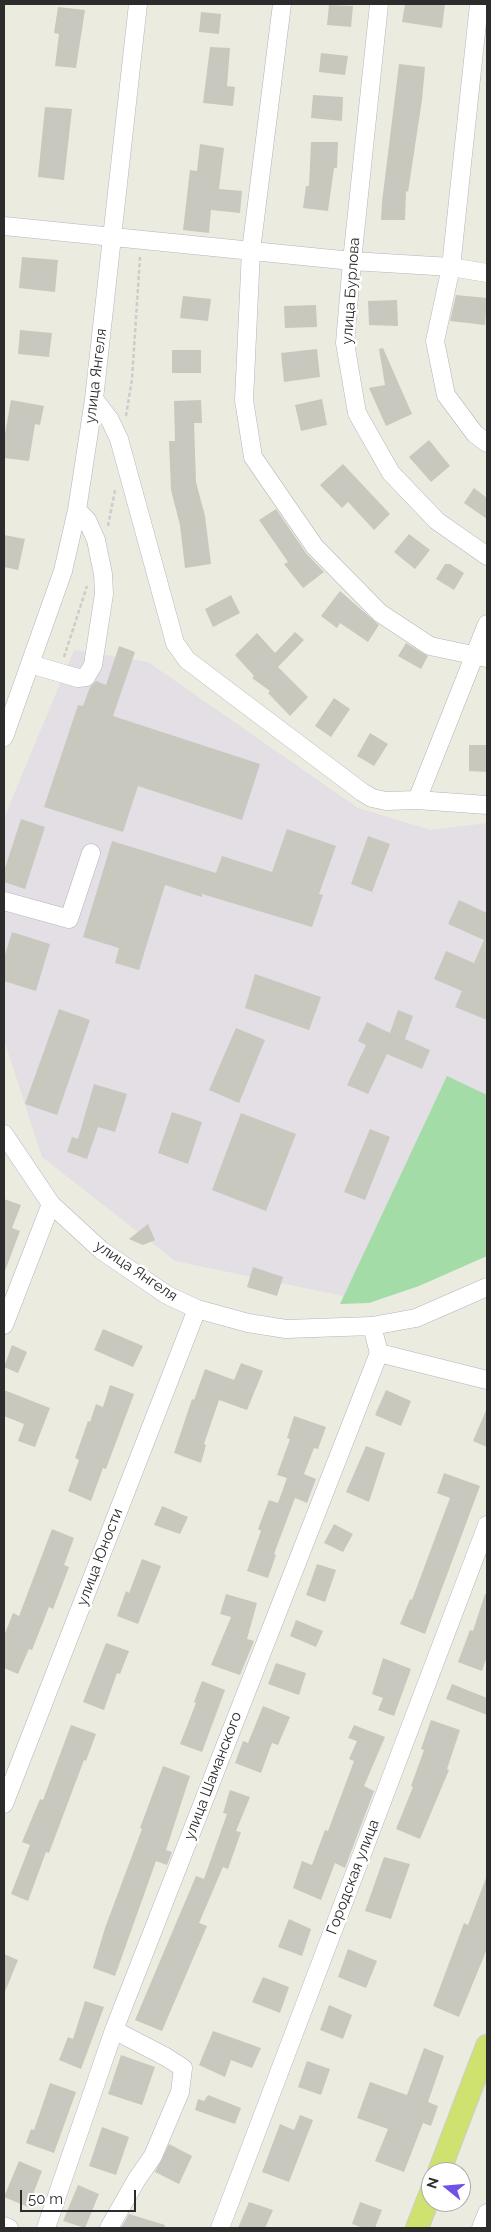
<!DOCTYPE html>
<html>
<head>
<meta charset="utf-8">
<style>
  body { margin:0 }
  #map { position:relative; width:491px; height:2232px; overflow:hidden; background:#ecebe0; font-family:Raleway,sans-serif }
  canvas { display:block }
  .frame { position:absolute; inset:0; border:5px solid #2c2c2c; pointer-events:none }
  .north { position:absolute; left:421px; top:2162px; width:50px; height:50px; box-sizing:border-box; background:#fff; border:1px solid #ababab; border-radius:50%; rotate:287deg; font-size:14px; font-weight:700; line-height:20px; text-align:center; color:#2c2c2c }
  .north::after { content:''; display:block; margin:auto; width:18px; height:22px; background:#7252e6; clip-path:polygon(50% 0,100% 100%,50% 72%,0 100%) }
  .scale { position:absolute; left:20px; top:2190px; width:116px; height:22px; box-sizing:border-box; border:2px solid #2c2c2c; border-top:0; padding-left:6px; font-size:15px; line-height:18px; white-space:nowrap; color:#2c2c2c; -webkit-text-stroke:4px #fff; paint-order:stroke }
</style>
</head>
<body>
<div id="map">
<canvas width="491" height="2232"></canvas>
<div class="frame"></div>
<div class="north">N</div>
<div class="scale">50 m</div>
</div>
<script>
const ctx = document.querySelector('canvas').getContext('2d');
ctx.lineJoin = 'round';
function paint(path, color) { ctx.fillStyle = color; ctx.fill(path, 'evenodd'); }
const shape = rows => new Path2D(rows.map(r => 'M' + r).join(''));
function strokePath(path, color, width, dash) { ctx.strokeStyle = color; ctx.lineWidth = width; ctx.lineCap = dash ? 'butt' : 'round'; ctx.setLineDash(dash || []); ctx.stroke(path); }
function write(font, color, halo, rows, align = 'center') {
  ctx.font = font + ' Raleway,sans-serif'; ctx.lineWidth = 5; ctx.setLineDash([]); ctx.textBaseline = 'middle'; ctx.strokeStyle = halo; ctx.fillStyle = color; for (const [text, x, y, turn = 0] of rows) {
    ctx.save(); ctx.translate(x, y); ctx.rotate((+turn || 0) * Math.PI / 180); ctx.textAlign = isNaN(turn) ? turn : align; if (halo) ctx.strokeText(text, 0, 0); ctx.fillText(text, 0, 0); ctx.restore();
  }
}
const industrial = shape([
  [74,650,148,662,358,808,431,830,487,823,487,1216,348,1297,175,1261,42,1157,4,1040,4,818]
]);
const green = shape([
  [447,1076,487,1095,487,1256,419,1286,369,1303,340,1304]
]);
const building = shape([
  [405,4,445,4,442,28,402,22],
  [329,5,353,6,351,27,327,25],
  [58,7,85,10,76,68,55,66,59,34,54,33],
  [201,12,221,14,219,34,199,32],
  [210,47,230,48,227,86,235,87,233,106,203,103],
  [321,53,348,56,345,75,319,72],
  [399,64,425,67,422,100,408,192,406,191,405,220,381,220,382,202],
  [313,95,343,97,342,121,311,118],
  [45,107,72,109,64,180,38,177],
  [311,142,338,142,337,168,334,168,328,211,303,208,306,186,309,186],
  [200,144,224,148,219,189,242,191,240,213,211,210,209,233,183,230,190,170,197,171],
  [22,257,58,260,55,292,19,288],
  [456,295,487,298,485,325,450,321],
  [183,296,211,299,208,321,180,318],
  [397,300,398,326,369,325,368,301],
  [316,305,317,327,285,328,284,306],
  [20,330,52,333,49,357,18,354],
  [383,348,412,414,386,426,369,388,385,385,379,349],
  [317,349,320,377,284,382,281,353],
  [172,350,201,350,201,373,172,373],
  [322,399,327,425,301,431,295,405],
  [11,400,44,406,40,425,35,424,29,461,4,458,4,439],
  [201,400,202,423,194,423,196,482,205,516,211,564,185,568,180,525,171,490,169,441,175,441,174,401],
  [429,440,450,466,431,482,409,457],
  [343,464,390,514,374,530,348,502,342,508,320,485],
  [474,488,487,498,487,519,464,503],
  [276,509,306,553,324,572,303,588,284,564,288,562,259,520],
  [409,534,430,550,415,569,394,552],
  [4,535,25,539,18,570,4,567],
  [445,564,450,564,464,573,454,590,436,579],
  [340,591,379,625,368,642,340,623,337,628,321,616],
  [231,595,240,613,213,627,205,609],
  [295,632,304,640,278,667,308,697,290,716,268,693,270,691,252,678,254,676,235,655,257,633,275,653],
  [406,643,428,656,421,669,398,656],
  [119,646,135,652,113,716,260,764,242,820,138,786,123,832,44,807,78,705,83,706,90,687,96,681,106,685],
  [334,698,350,709,331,737,315,726],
  [370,733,388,744,374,766,357,756],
  [469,745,487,745,487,772,469,771],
  [21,819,45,827,25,889,4,882,4,871],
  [287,829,336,846,319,894,323,895,312,927,202,894,202,897,165,885,139,970,115,963,119,948,83,937,112,841,216,873,222,856,272,872],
  [368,836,390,844,372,892,351,884],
  [459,900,487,913,487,1020,455,1007,462,991,434,979,446,951,474,963,484,940,448,924],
  [12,932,50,944,36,991,4,981,4,958],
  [255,974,321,997,309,1030,245,1008],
  [59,1009,90,1020,57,1115,25,1104],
  [398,1010,413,1016,405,1039,430,1050,422,1069,387,1054,368,1094,347,1085,366,1045,358,1041,367,1022,390,1033],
  [236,1028,265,1040,239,1103,209,1090],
  [94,1084,127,1094,115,1132,98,1127,87,1159,67,1152,72,1137,78,1139],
  [172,1112,202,1122,188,1164,158,1153],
  [241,1113,296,1134,266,1211,212,1190],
  [370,1129,390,1137,365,1200,344,1192],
  [4,1199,21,1205,12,1228,20,1231,5,1271],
  [148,1224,155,1240,143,1245,129,1239],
  [253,1267,283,1277,277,1296,247,1287],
  [103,1329,143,1346,133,1367,94,1350],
  [12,1345,27,1352,18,1373,4,1367],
  [241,1363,263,1371,247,1410,219,1400,204,1444,206,1445,201,1463,174,1453,192,1399,194,1400,205,1369,234,1380],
  [110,1385,134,1394,106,1469,103,1468,91,1501,68,1491,79,1460,75,1458,88,1421,90,1422,96,1404,103,1407],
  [4,1390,50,1408,35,1447,18,1441,24,1424,4,1416],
  [386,1390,411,1401,401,1426,375,1415],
  [487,1408,487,1447,473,1441],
  [294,1416,326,1427,318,1449,314,1448,304,1474,316,1479,307,1503,295,1498,274,1554,276,1555,268,1578,247,1571,261,1531,258,1529,269,1500,278,1503,287,1478,277,1475,290,1439,287,1438],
  [366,1446,385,1453,369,1502,346,1492],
  [444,1473,480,1486,425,1634,400,1624,410,1599,412,1600,450,1498,437,1493],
  [162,1506,188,1517,180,1534,154,1525],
  [334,1524,353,1534,343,1552,324,1543],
  [52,1529,74,1538,64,1565,69,1567,53,1609,49,1607,32,1650,29,1649,18,1674,4,1668,4,1636,13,1613,19,1616],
  [142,1559,161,1566,138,1624,117,1616,126,1591,129,1593],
  [317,1564,336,1570,325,1602,306,1595],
  [226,1594,257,1603,247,1639,254,1641,240,1675,211,1665,231,1617,220,1614],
  [485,1594,487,1594,487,1656,482,1671,458,1662,470,1630,473,1631],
  [296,1620,323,1631,316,1647,290,1636],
  [106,1643,129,1651,120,1674,117,1673,104,1710,83,1702],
  [383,1658,411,1669,394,1716,378,1710,383,1698,372,1694],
  [276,1663,306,1673,299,1695,268,1684],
  [202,1681,225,1690,202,1752,180,1744,196,1703,194,1702],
  [452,1684,487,1698,487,1715,446,1699],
  [263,1706,290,1717,278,1745,272,1743,261,1773,235,1763,243,1741,248,1743],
  [431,1720,460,1730,447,1769,449,1770,420,1839,396,1829,413,1787,411,1786,424,1750,421,1749],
  [71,1725,96,1734,86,1761,84,1760,49,1853,46,1852,28,1901,11,1894,30,1845,22,1842,40,1799,43,1800],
  [354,1725,385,1737,364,1786,374,1791,345,1868,335,1863,321,1900,293,1888,302,1861,312,1865,325,1830,328,1831,354,1761,349,1759,357,1741,348,1738],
  [163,1766,190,1776,166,1850,172,1852,167,1865,156,1861,115,1976,93,1968,105,1928,142,1829,140,1828],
  [230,1790,250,1797,236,1831,241,1832,228,1869,223,1867,199,1923,207,1926,162,2031,135,2020,196,1876,204,1879,227,1814,223,1813],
  [384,1857,410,1864,391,1919,365,1911],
  [486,1878,487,1949,459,2017,433,2006,464,1923,468,1925],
  [289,1919,311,1929,302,1956,278,1947],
  [348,1949,377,1961,366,1988,338,1977],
  [4,1954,18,1960,4,1994],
  [263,1977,289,1987,280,2013,252,2002],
  [85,2001,104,2007,81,2069,59,2060,68,2037,73,2039],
  [329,2005,352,2015,343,2039,320,2030],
  [213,2031,261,2048,252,2068,231,2060,225,2077,199,2065],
  [424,2048,444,2056,428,2102,438,2106,431,2126,423,2123,404,2172,375,2161,388,2129,357,2118,370,2082,407,2095],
  [121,2055,155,2067,142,2105,108,2094],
  [307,2061,330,2069,321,2095,298,2087],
  [50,2083,76,2092,54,2153,26,2143,31,2129,34,2130],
  [208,2095,241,2108,235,2124,195,2110,198,2099,204,2101],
  [300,2115,313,2120,289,2182,262,2172,280,2124,294,2130],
  [102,2127,129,2137,116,2175,89,2166],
  [169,2144,192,2156,179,2184,155,2172],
  [19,2161,42,2171,28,2207,4,2197],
  [78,2185,99,2194,85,2228,63,2221],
  [249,2202,273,2210,265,2228,238,2228],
  [360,2202,382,2210,375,2228,363,2228,352,2224],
  [129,2214,165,2225,164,2228,121,2228]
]);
const path = shape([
  [126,416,132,379,140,257],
  [108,526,115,490],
  [64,657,87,586]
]);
const minor = shape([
  [282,4,251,251,244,400,253,457,315,547,380,613,430,646,487,658],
  [379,4,352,261,345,343,357,413,391,473,437,521,487,556],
  [479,4,451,267,435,341,446,395,475,434,487,443],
  [4,226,352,261,451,267,487,273],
  [94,399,110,420,119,439,175,643,187,660,362,792,372,798,386,801,417,800,487,805],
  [30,664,78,678,86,677,93,665,104,594,103,574,96,540,87,520,77,510],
  [4,737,63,571,77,510,94,399,138,4],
  [417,800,487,624],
  [4,901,69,919,91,853],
  [4,1134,51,1204,101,1250,167,1295,197,1309,248,1323,286,1329,372,1326,416,1318,487,1287],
  [4,1325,51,1204],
  [379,1353,487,1380],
  [4,1804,197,1309],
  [4,2226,9,2228],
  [46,2228,114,2030,379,1353,372,1326],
  [109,2228,137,2179,153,2156,180,2092,183,2068,166,2057,114,2030],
  [220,2228,487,1525],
  [481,2228,487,2213]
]);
const major = shape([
  [439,2172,487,2046],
  [417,2228,431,2192]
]);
const streetNames = [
  ["улица Бурлова",351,291,-86],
  ["улица Янгеля",96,376,-83],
  ["улица Янгеля",136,1271,34],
  ["улица Юности",100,1557,-69],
  ["улица Шаманского",213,1776,-69],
  ["Городская улица",353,1877,-69]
];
paint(industrial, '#e3dfe5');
paint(green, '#a3dca6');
paint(building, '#c8c8be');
strokePath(minor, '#b6b3be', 19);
strokePath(major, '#ccc', 24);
strokePath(path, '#ccc', 2.5, [4, 2.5]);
strokePath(minor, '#fff', 18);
strokePath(major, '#cfe26f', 22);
write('15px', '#2c2c2c', '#fff', streetNames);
</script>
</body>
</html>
